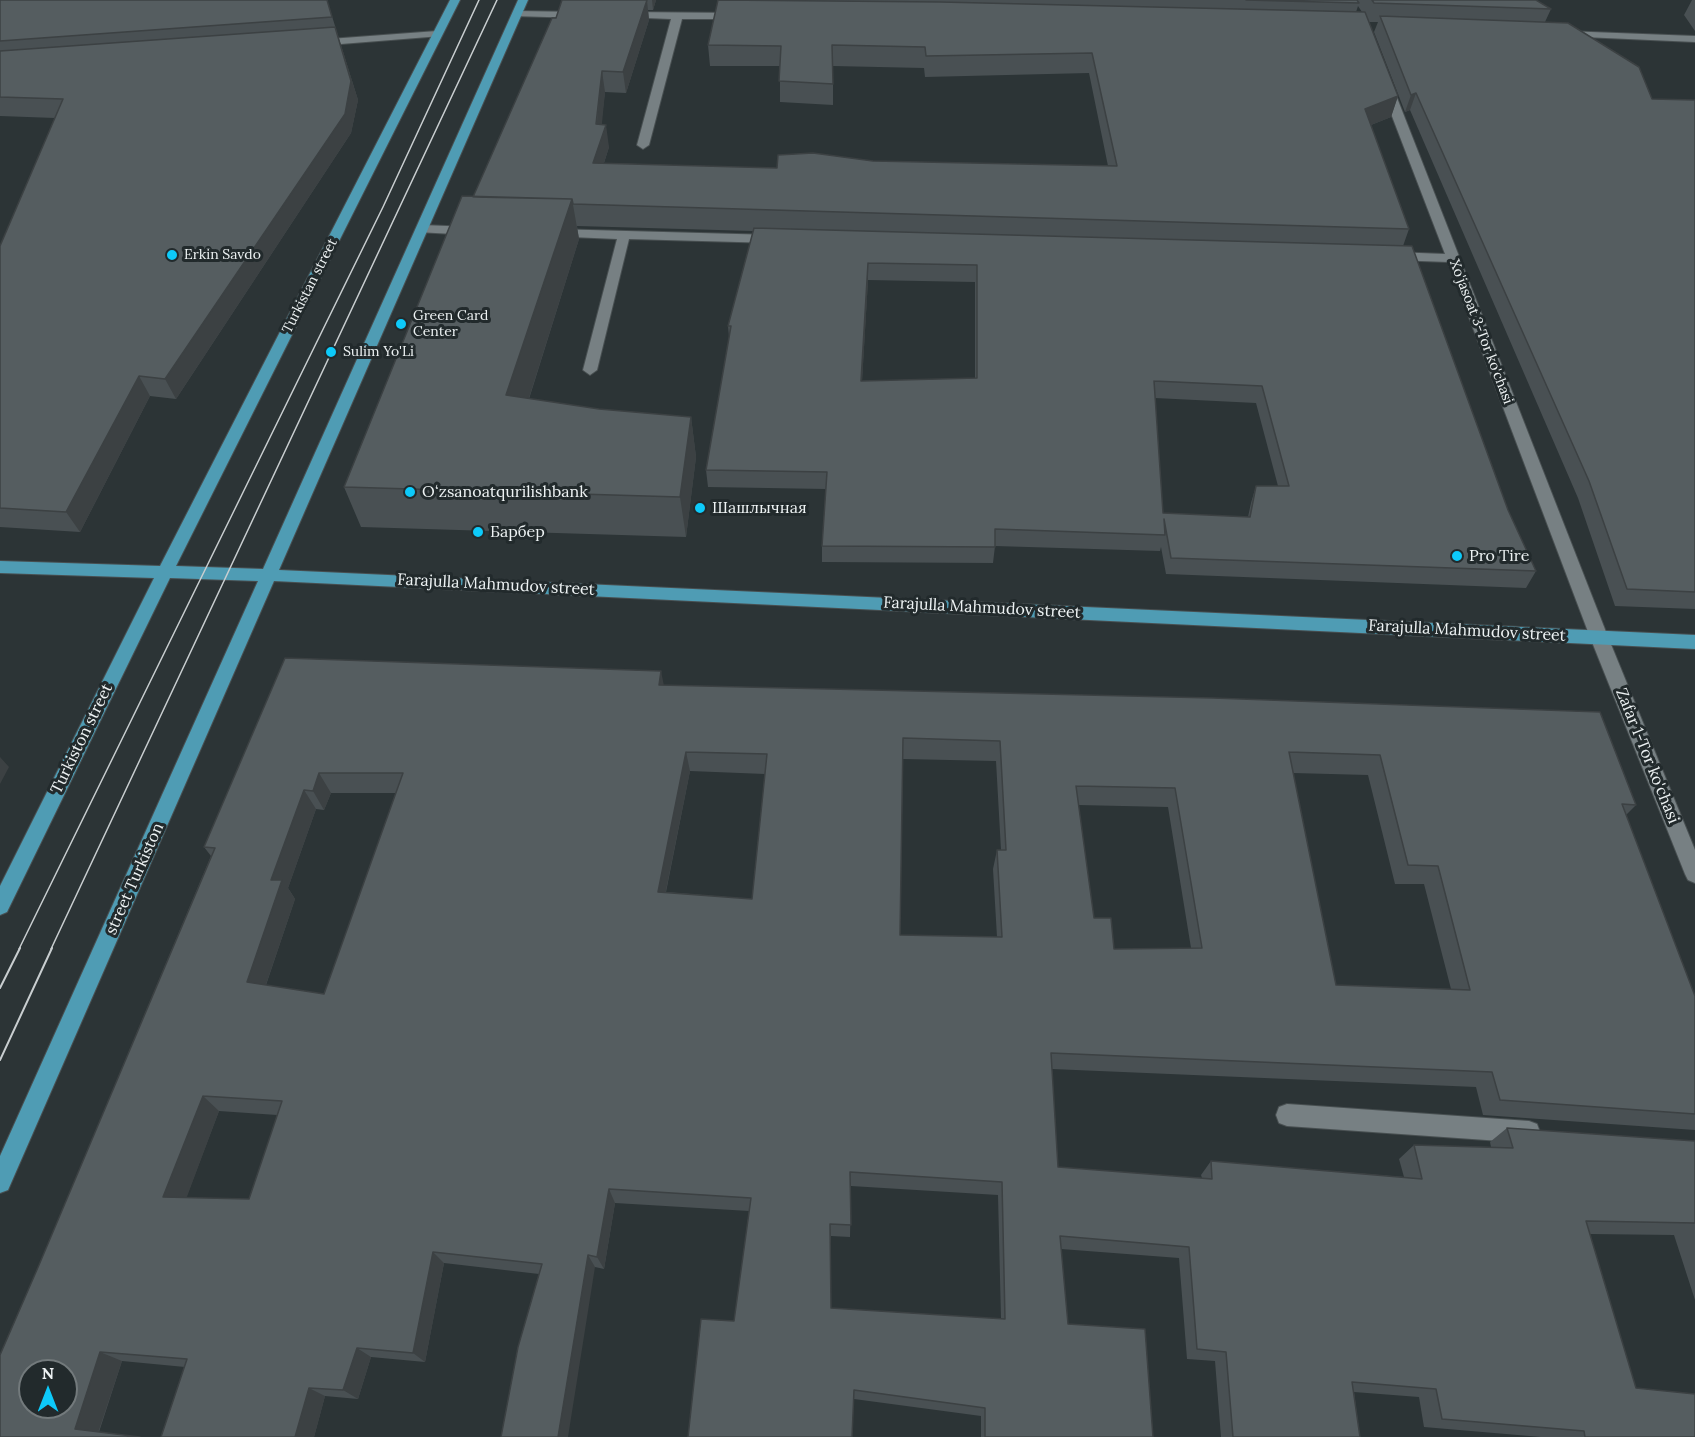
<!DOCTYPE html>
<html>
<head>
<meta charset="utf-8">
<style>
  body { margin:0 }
  #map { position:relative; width:1695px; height:1437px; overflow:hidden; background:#2c3436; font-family:Lora,serif }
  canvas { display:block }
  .north { position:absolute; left:18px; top:1359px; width:60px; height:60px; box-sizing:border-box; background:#222a2c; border:2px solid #737a7c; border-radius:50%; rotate:0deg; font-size:16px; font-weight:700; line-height:24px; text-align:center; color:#edf2f3 }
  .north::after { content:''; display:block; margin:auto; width:21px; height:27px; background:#0dcafa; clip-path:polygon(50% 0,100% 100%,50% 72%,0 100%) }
</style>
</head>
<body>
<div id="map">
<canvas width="1695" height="1437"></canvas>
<div class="north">N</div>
</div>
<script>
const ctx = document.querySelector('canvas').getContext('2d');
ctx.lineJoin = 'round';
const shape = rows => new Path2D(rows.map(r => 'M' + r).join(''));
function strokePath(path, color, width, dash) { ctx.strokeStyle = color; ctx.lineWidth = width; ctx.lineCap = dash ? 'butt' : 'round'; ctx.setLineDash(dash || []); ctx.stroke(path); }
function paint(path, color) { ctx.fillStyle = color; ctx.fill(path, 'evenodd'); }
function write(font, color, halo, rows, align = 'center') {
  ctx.font = font + ' Lora,serif'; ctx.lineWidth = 6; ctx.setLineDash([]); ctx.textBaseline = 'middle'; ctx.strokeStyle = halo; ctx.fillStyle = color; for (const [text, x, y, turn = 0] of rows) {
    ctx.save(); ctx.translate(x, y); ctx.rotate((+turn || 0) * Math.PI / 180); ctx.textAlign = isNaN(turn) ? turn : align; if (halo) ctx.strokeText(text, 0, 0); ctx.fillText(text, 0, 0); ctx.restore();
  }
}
const minor = shape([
  [517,11,581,12,586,15,581,18,513,16,512,14,517,11],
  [626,12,740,13,745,16,740,19,682,19,649,145,643,149,637,145,671,19,622,17,621,15,626,12],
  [437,31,441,32,441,36,316,46,311,43,316,40,437,31],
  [1565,31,1695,36,1695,42,1561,36,1560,34,1565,31],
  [1386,82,1392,85,1608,637,1695,850,1695,883,1688,880,1685,874,1590,637,1448,262,1393,260,1386,256,1393,252,1445,254,1380,85,1386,82],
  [422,225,472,227,478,231,472,235,417,232,416,229,422,225],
  [553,229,774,235,780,239,774,243,629,239,597,370,590,375,583,370,617,239,548,236,547,233,553,229],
  [1287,1104,1529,1121,1537,1124,1540,1132,1537,1140,1529,1143,1287,1126,1279,1123,1276,1115,1279,1107,1287,1104]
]);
const major = shape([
  [450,0,460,0,176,566,263,569,518,0,528,0,279,570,1695,635,1695,649,274,581,8,1190,0,1193,0,1156,258,581,170,578,7,912,0,915,0,886,154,578,0,573,0,561,160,566,450,0]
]);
const tramFar1 = shape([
  [19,949,383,207,479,0],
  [51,949,497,0]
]);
const tram = shape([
  [0,988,20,948],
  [0,1060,52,948]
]);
const wall = shape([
  [0,0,327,0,358,100,351,133,176,399,150,396,80,532,0,527,0,246,55,118,0,116],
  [562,0,656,0,653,10,648,10,649,20,626,93,605,92,601,125,609,147,604,163,777,168,873,161,1108,166,1089,73,925,77,924,68,833,66,833,105,780,102,780,66,710,66,708,45,718,0,1536,0,1551,9,1545,22,1652,99,1695,100,1695,609,1615,606,1578,498,1410,110,1405,112,1374,32,1378,22,1369,22,1398,96,1391,117,1371,125,1409,229,1403,246,1508,510,1536,571,1526,588,1166,574,1161,547,1160,551,995,546,993,563,822,562,822,546,826,489,708,487,706,470,729,337,728,326,753,231,577,226,579,239,529,399,599,409,691,417,696,457,686,537,361,527,344,487,473,197,556,18],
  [1358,6,1362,12,1356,12],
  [868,280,975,282,975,378,862,381],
  [1155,398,1256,403,1278,486,1256,486,1251,503,1248,517,1163,513],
  [1692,0,1695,0,1695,31,1684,15],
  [285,658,663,685,1213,698,1636,805,1626,815,1695,996,1695,1130,1483,1115,1476,1087,1052,1069,1058,1167,1202,1178,1201,1175,1211,1161,1404,1177,1399,1159,1414,1145,1491,1147,1490,1142,1507,1128,1695,1141,1695,1300,1674,1235,1590,1234,1636,1388,1695,1437,1541,1437,1424,1427,1419,1397,1354,1392,1360,1437,1221,1437,1215,1361,1187,1359,1179,1258,1061,1249,1068,1324,1153,1437,981,1437,981,1416,854,1399,734,1321,749,1211,615,1203,604,1269,595,1267,539,1274,444,1263,425,1362,371,1357,358,1399,325,1396,314,1437,161,1437,185,1367,122,1361,99,1432,0,1437,39,1265,211,856,204,847],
  [903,759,996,761,1001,850,997,850,993,869,997,937,900,935],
  [690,771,765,774,752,899,666,892],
  [1293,773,1368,775,1395,884,1424,884,1451,989,1336,985],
  [331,793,396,793,324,994,266,985,295,899,288,888,316,809,324,810],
  [1078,805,1168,807,1191,948,1114,949,1094,918],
  [219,1111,277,1115,249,1199,186,1198],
  [851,1186,998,1195,1001,1319,831,1309,831,1236,850,1237]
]);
const shadedWall = shape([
  [647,0,649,20,626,93,623,72],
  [652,0,656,0,653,10],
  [335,27,358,100,351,133,176,399,165,379],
  [602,71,605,92,600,144,606,125,609,147,597,184,593,163],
  [1416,93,1410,110,1405,112,1411,95],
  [1398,96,1391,117,1358,130,1365,109],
  [572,199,579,239,517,436,506,395],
  [868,263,868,280,861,398,861,381],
  [139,376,150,396,80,532,66,512],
  [691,417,696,457,686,537,680,497],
  [661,671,665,691,659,685],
  [686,752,690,771,662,910,658,892],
  [0,757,9,767,0,784],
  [319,773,331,793,324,810,313,791],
  [304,790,316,809,288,888,295,899,261,999,247,982,271,880],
  [203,1096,219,1111,182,1210,163,1197],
  [609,1189,615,1203,604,1269,597,1257],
  [433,1252,444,1263,425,1362,413,1353],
  [588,1255,595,1267,568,1437,558,1437],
  [357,1348,371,1357,358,1399,343,1390],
  [100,1352,122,1361,97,1436,75,1429],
  [309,1388,325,1396,314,1437,295,1437]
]);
const building = shape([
  [0,0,327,0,332,17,0,41,0,0],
  [562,0,647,0,623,72,602,71,596,124,606,125,593,163,777,168,778,155,813,153,873,161,1117,166,1092,53,926,56,925,47,832,45,833,84,779,81,781,46,708,45,718,0,940,2,1365,12,1398,96,1365,109,1409,229,573,204,572,199,473,197,552,18,556,18,562,0],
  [1246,0,1357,0,1359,3,1246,0],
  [1372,0,1536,0,1551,9,1374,3,1372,0],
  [1380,16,1568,23,1639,67,1652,99,1695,100,1695,592,1627,589,1589,481,1416,93,1411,95,1380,16],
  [335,27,351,81,345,114,165,379,139,376,66,512,0,508,0,246,63,99,0,97,0,51,335,27],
  [462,196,572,199,506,395,599,409,691,417,680,497,344,487,462,196],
  [754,228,1412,246,1508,510,1536,571,1171,558,1164,519,1165,535,995,529,995,547,822,546,827,472,706,470,731,326,728,326,754,228],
  [868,263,977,265,977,378,861,381,868,263],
  [1154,381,1262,386,1289,486,1256,486,1250,517,1163,513,1154,381],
  [285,658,661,671,659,685,1213,698,1600,712,1636,805,1622,804,1695,996,1695,1114,1500,1100,1492,1072,1051,1053,1058,1167,1212,1179,1211,1161,1422,1179,1414,1145,1513,1148,1507,1128,1695,1141,1695,1223,1586,1221,1636,1388,1695,1394,1695,1437,1585,1437,1584,1431,1442,1419,1436,1389,1352,1382,1360,1437,1233,1437,1226,1352,1197,1349,1189,1247,1060,1236,1068,1324,1145,1329,1153,1437,985,1437,985,1408,854,1390,852,1437,688,1437,701,1319,734,1321,751,1198,609,1189,597,1257,588,1255,558,1437,501,1437,518,1347,542,1264,433,1252,413,1353,357,1348,343,1390,309,1388,295,1437,161,1437,187,1359,100,1352,75,1429,140,1437,0,1437,0,1355,39,1265,215,848,204,847,285,658],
  [903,738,1000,741,1006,850,997,850,1002,937,900,935,903,738],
  [686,752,767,754,752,899,658,892,686,752],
  [1289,752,1380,755,1408,865,1438,866,1470,990,1336,985,1289,752],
  [319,773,403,773,324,994,247,982,282,880,271,880,304,790,313,791,319,773],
  [1076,786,1175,788,1202,948,1114,949,1111,918,1094,918,1076,786],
  [203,1096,282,1101,249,1199,163,1197,203,1096],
  [850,1172,1002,1182,1005,1319,831,1308,830,1224,851,1225,850,1172],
  [30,1371,66,1371,66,1407,30,1407,30,1371]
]);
const markers = [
  [172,255,6,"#0dcafa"],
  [401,324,6,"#0dcafa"],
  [331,352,6,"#0dcafa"],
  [410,492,6,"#0dcafa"],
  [700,508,6,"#0dcafa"],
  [478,532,6,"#0dcafa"],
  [1457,556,6,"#0dcafa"]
];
const farPoinames = [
  ["Erkin Savdo",184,255],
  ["Green Card",413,316],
  ["Center",413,332],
  ["Sulim Yo'Li",343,352]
];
const farStreetnames = [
  ["Turkistan street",310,286,-63],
  ["Xo'jasoat 3-Tor ko'chasi",1481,332,69]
];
const poiNames = [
  ["Oʻzsanoatqurilishbank",422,492],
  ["Шашлычная",712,508],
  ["Барбер",490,532],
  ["Pro Tire",1469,556]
];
const streetNames = [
  ["Farajulla Mahmudov street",496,585,3],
  ["Farajulla Mahmudov street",982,608,3],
  ["Farajulla Mahmudov street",1467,631,3],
  ["Turkiston street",82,739,-64],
  ["Zafar 1-Tor ko'chasi",1647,756,68],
  ["street Turkiston",135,879,-66]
];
strokePath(minor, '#484f51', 2);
strokePath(major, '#484f51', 2);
paint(minor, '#778083');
paint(major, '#4f9cb4');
strokePath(tramFar1, '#c9ced0', 1.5);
strokePath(tram, '#c9ced0', 2);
paint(wall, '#495053');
paint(shadedWall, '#3c4143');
paint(building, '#555d60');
strokePath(building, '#3c4143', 1.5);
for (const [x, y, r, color] of markers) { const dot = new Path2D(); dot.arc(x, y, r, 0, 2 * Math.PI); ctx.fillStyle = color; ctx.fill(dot); strokePath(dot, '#222a2c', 2); }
write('14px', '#edf2f3', '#222a2c', farPoinames, 'left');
write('14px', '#edf2f3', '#222a2c', farStreetnames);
write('16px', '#edf2f3', '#222a2c', poiNames, 'left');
write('16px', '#edf2f3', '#222a2c', streetNames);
</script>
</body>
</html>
